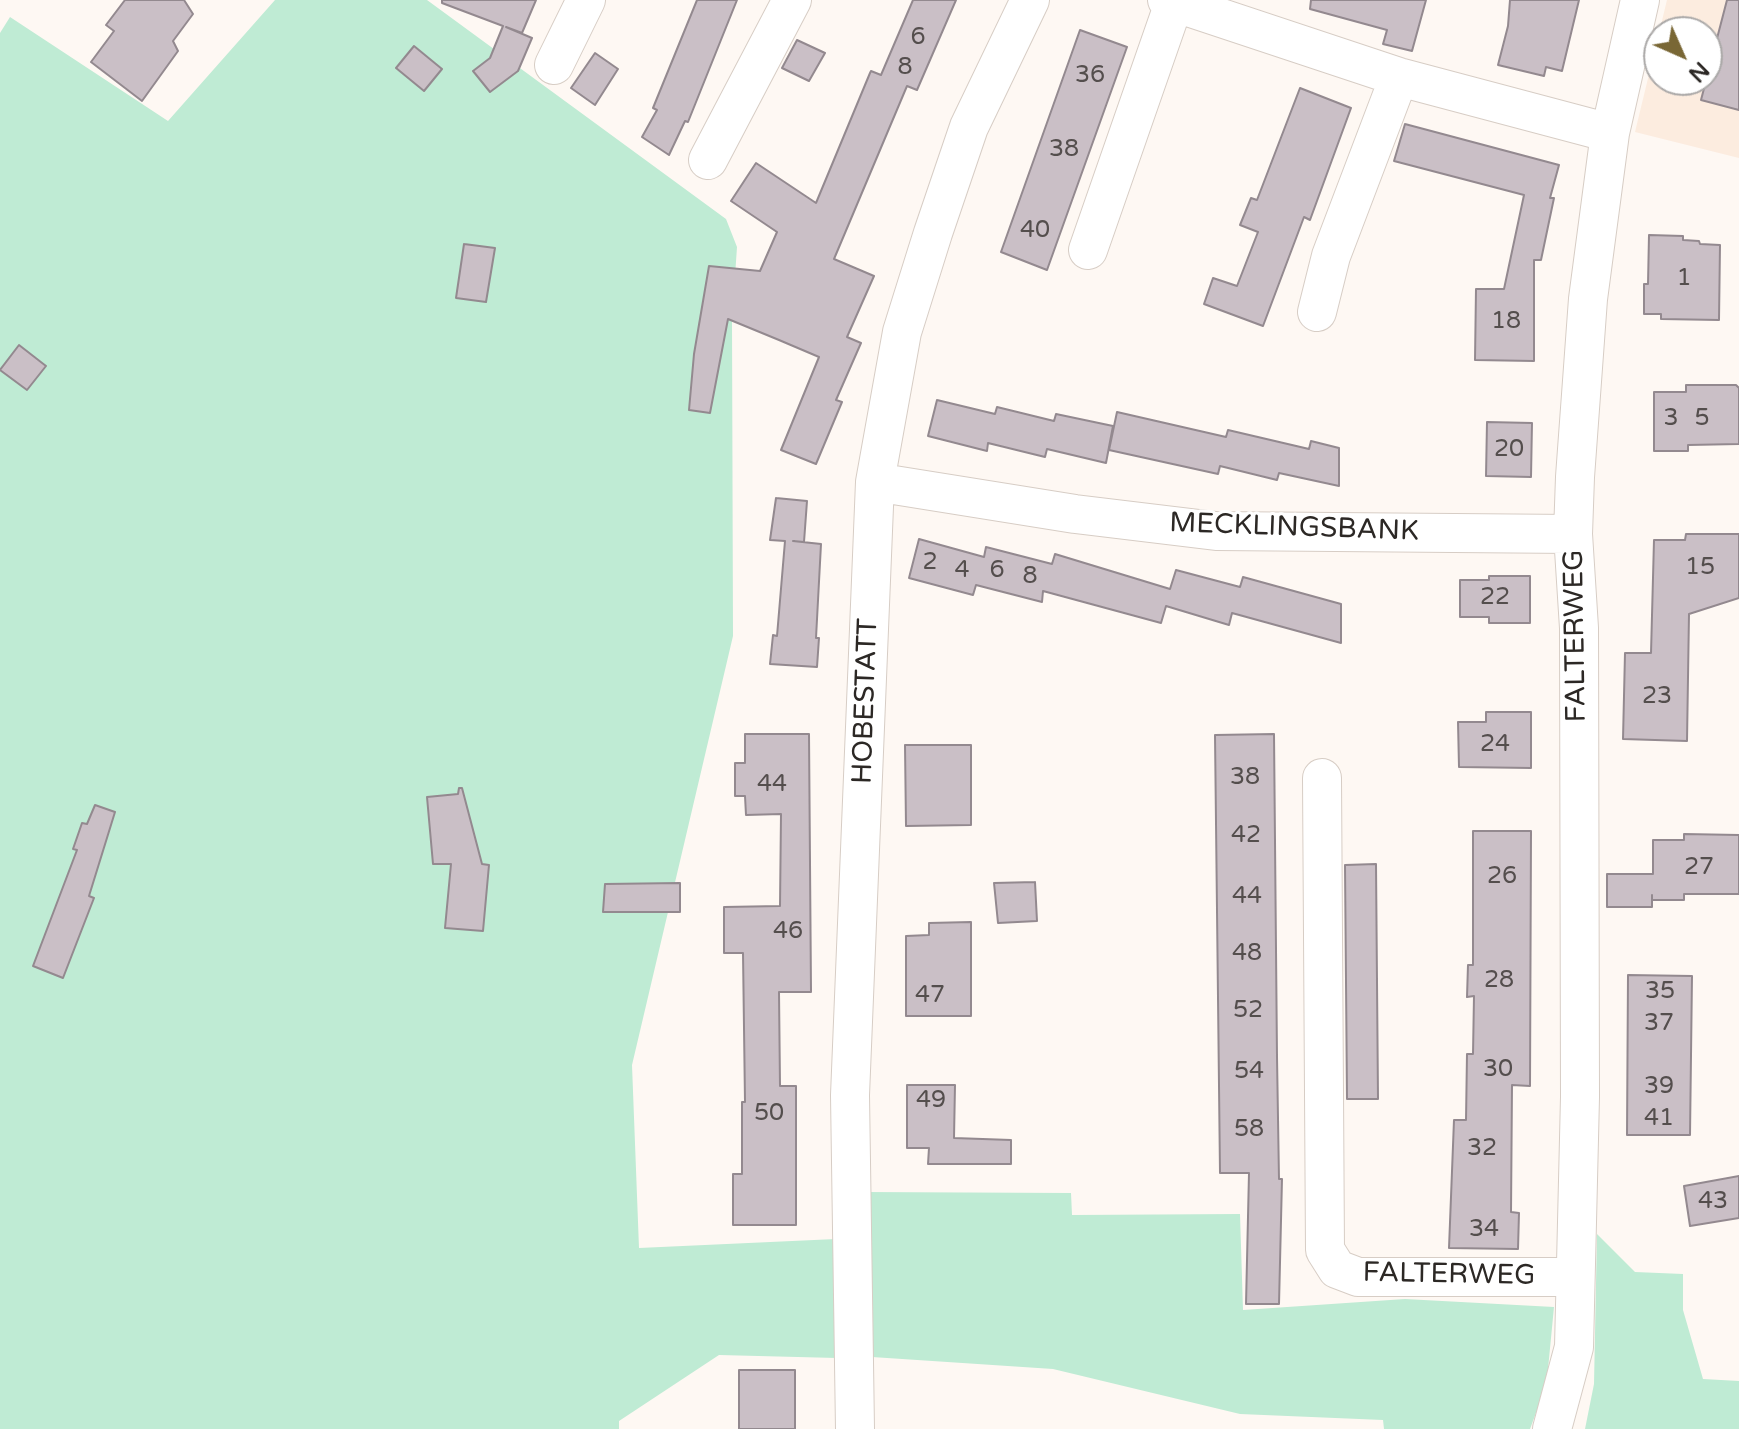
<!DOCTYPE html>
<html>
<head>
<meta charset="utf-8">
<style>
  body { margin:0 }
  #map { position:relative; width:1739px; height:1429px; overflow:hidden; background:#fef8f3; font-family:"Varela Round",sans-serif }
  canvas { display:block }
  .north { position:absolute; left:1643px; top:16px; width:80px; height:80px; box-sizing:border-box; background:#fff; border:2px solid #aba9a8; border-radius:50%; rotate:135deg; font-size:22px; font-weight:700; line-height:32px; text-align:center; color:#2c2825 }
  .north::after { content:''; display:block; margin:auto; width:28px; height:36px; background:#796735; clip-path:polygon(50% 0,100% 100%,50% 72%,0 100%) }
</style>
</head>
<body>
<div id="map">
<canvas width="1739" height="1429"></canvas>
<div class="north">N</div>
</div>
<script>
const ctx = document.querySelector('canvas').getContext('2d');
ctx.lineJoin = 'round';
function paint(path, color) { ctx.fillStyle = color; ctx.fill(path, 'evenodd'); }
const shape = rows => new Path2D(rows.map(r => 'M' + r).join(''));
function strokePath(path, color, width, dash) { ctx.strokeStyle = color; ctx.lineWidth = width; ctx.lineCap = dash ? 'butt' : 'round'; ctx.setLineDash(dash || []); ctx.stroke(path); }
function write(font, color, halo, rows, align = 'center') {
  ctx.font = font + ' "Varela Round",sans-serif'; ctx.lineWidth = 6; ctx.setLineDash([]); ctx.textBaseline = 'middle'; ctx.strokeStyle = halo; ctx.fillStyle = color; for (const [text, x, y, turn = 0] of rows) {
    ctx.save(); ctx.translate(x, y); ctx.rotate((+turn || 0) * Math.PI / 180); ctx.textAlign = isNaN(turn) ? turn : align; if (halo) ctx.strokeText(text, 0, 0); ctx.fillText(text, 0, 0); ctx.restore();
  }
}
const built = shape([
  [1667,0,1739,0,1739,158,1635,132],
  [1659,32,1707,32,1707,80,1659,80]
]);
const green = shape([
  [275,0,427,0,726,219,737,247,732,320,733,636,632,1065,639,1248,836,1239,837,1358,719,1355,619,1421,619,1429,0,1429,0,33,10,17,168,121],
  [863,1192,1071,1193,1072,1215,1240,1214,1243,1310,1405,1299,1554,1307,1548,1369,1540,1402,1530,1429,1384,1429,1383,1420,1240,1414,1053,1369,872,1357],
  [1597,1234,1635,1272,1683,1274,1683,1310,1703,1379,1739,1381,1739,1429,1585,1429,1594,1384]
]);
const building = shape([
  [125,0,184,0,193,14,173,41,178,51,142,101,91,62,114,31,106,25,125,0],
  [442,0,536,0,522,33,506,27,532,38,518,71,490,92,473,71,490,58,503,26,442,3,442,0],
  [697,0,737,0,688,122,685,121,669,155,642,137,657,110,653,108,697,0],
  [913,0,956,0,917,90,907,86,834,259,874,276,847,337,861,343,836,400,842,402,816,464,781,450,819,357,779,340,728,319,710,413,689,410,694,354,709,266,760,271,777,232,731,201,756,163,816,203,870,73,871,71,881,75,913,0],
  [1311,0,1426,0,1412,51,1383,44,1387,30,1310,9,1311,0],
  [1510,0,1579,0,1562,71,1546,67,1544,76,1498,65,1508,26,1510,0],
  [1727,0,1739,0,1739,110,1701,100,1727,0],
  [1080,30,1127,47,1047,270,1001,252,1080,30],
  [797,40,825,53,809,81,782,68,797,40],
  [414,46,442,69,424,91,396,68,414,46],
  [595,53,618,69,595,105,571,88,595,53],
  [1300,88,1351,108,1310,220,1304,217,1263,326,1204,304,1213,278,1237,286,1258,232,1240,225,1251,198,1257,200,1300,88],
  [1405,124,1559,165,1550,198,1554,198,1541,260,1534,260,1534,361,1475,360,1476,289,1504,289,1524,195,1394,161,1405,124],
  [1649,235,1683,236,1683,240,1699,241,1700,244,1720,245,1719,320,1661,319,1661,314,1644,314,1644,284,1648,284,1649,235],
  [464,244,495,248,486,302,456,298,464,244],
  [19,345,46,366,27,390,0,370,19,345],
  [1686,385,1736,385,1739,388,1739,444,1688,445,1688,451,1654,451,1654,392,1686,392,1686,385],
  [937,400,995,414,997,407,1054,421,1056,414,1113,426,1106,463,1047,449,1045,457,988,443,987,451,928,436,937,400],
  [1117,412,1226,437,1228,430,1309,449,1311,441,1339,448,1339,486,1279,473,1277,480,1220,466,1218,474,1109,450,1117,412],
  [1487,422,1532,423,1531,477,1486,476,1487,422],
  [776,498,807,501,804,542,793,541,821,544,816,638,819,638,817,667,770,664,773,635,777,636,785,541,770,540,776,498],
  [1686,534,1739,534,1739,598,1689,614,1687,741,1623,739,1625,653,1651,653,1654,540,1685,540,1686,534],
  [919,539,984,557,986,547,1052,564,1055,554,1170,589,1176,570,1240,587,1243,577,1341,604,1341,643,1232,613,1229,625,1166,606,1161,623,1043,591,1042,602,976,585,973,595,909,578,919,539],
  [1489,576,1530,576,1530,623,1489,623,1489,617,1460,617,1460,580,1489,580,1489,576],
  [1486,712,1531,712,1531,768,1459,767,1458,722,1486,722,1486,712],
  [745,734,809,734,811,992,779,992,780,1086,796,1086,796,1225,733,1225,733,1174,742,1174,742,1102,745,1102,743,953,724,953,724,907,780,906,781,814,746,815,745,796,735,796,735,763,745,763,745,734],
  [1274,734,1277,1057,1279,1179,1282,1179,1279,1304,1246,1304,1249,1173,1220,1173,1215,735,1274,734],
  [905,745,971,745,971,825,906,826,905,745],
  [459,788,462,788,482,864,489,865,483,931,445,928,451,864,433,864,427,797,458,794,459,788],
  [95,805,115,812,89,896,94,898,63,978,33,966,77,850,73,849,82,823,87,824,95,805],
  [1473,831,1531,831,1530,1086,1512,1085,1511,1212,1519,1213,1518,1249,1449,1248,1454,1120,1466,1120,1467,1054,1473,1054,1474,996,1467,997,1468,965,1473,965,1473,831],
  [1684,834,1739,835,1739,894,1684,894,1684,900,1652,900,1652,895,1652,907,1607,907,1607,874,1653,874,1653,840,1684,840,1684,834],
  [1376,864,1378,1099,1347,1099,1345,865,1376,864],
  [1035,882,1037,921,998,923,994,883,1035,882],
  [680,883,680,912,603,912,605,884,680,883],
  [971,922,971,1016,906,1016,906,936,929,935,929,923,971,922],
  [1628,975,1692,976,1690,1135,1627,1135,1628,975],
  [907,1085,955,1085,954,1138,1011,1140,1011,1164,928,1164,929,1148,907,1148,907,1085],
  [1739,1176,1739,1218,1690,1226,1684,1186,1739,1176],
  [739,1370,795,1370,795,1429,739,1429,739,1370]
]);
const minor = shape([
  [1167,0,1399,77,1610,133],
  [554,65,586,0],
  [708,160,792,0],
  [1088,250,1174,3],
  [1317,312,1331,256,1399,77],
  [875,482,1075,514,1216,531,1573,534],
  [1322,778,1325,1250,1337,1269,1358,1277,1575,1277],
  [855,1429,850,1095,875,482,902,332,933,233,969,127,1030,0],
  [1552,1429,1574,1347,1580,1097,1579,628,1573,534,1575,477,1588,299,1610,133,1640,0]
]);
const numberNames = [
  ["6",918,38],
  ["8",905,68],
  ["36",1090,76],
  ["38",1064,150],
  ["40",1035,231],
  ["1",1684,279],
  ["18",1506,322],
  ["3",1671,419],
  ["5",1702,419],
  ["20",1509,450],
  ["2",930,563],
  ["15",1700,568],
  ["4",962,571],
  ["6",997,571],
  ["8",1030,577],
  ["22",1495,598],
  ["23",1657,697],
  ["24",1495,745],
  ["38",1245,778],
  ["44",772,785],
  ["42",1246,836],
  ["27",1699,868],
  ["26",1502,877],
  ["44",1247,897],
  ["46",788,932],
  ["48",1247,954],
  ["28",1499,981],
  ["35",1660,992],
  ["47",930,996],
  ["52",1248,1011],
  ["37",1659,1024],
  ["30",1498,1070],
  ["54",1249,1072],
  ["39",1659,1087],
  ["49",931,1101],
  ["50",769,1114],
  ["41",1659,1119],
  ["58",1249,1130],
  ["32",1482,1149],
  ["43",1713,1202],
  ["34",1484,1230]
];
const streetNames = [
  ["MECKLINGSBANK",1294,528,2],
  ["FALTERWEG",1576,636,-91],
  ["HOBESTATT",866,701,-88],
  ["FALTERWEG",1449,1275,1]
];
paint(built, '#fcecdf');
paint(green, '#bfebd4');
paint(building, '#cabfc6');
strokePath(building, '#93898f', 2);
strokePath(minor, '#d7cdc5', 40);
strokePath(minor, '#fff', 38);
write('24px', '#544e4d', null, numberNames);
write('28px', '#2c2825', '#fff', streetNames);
</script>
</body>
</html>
